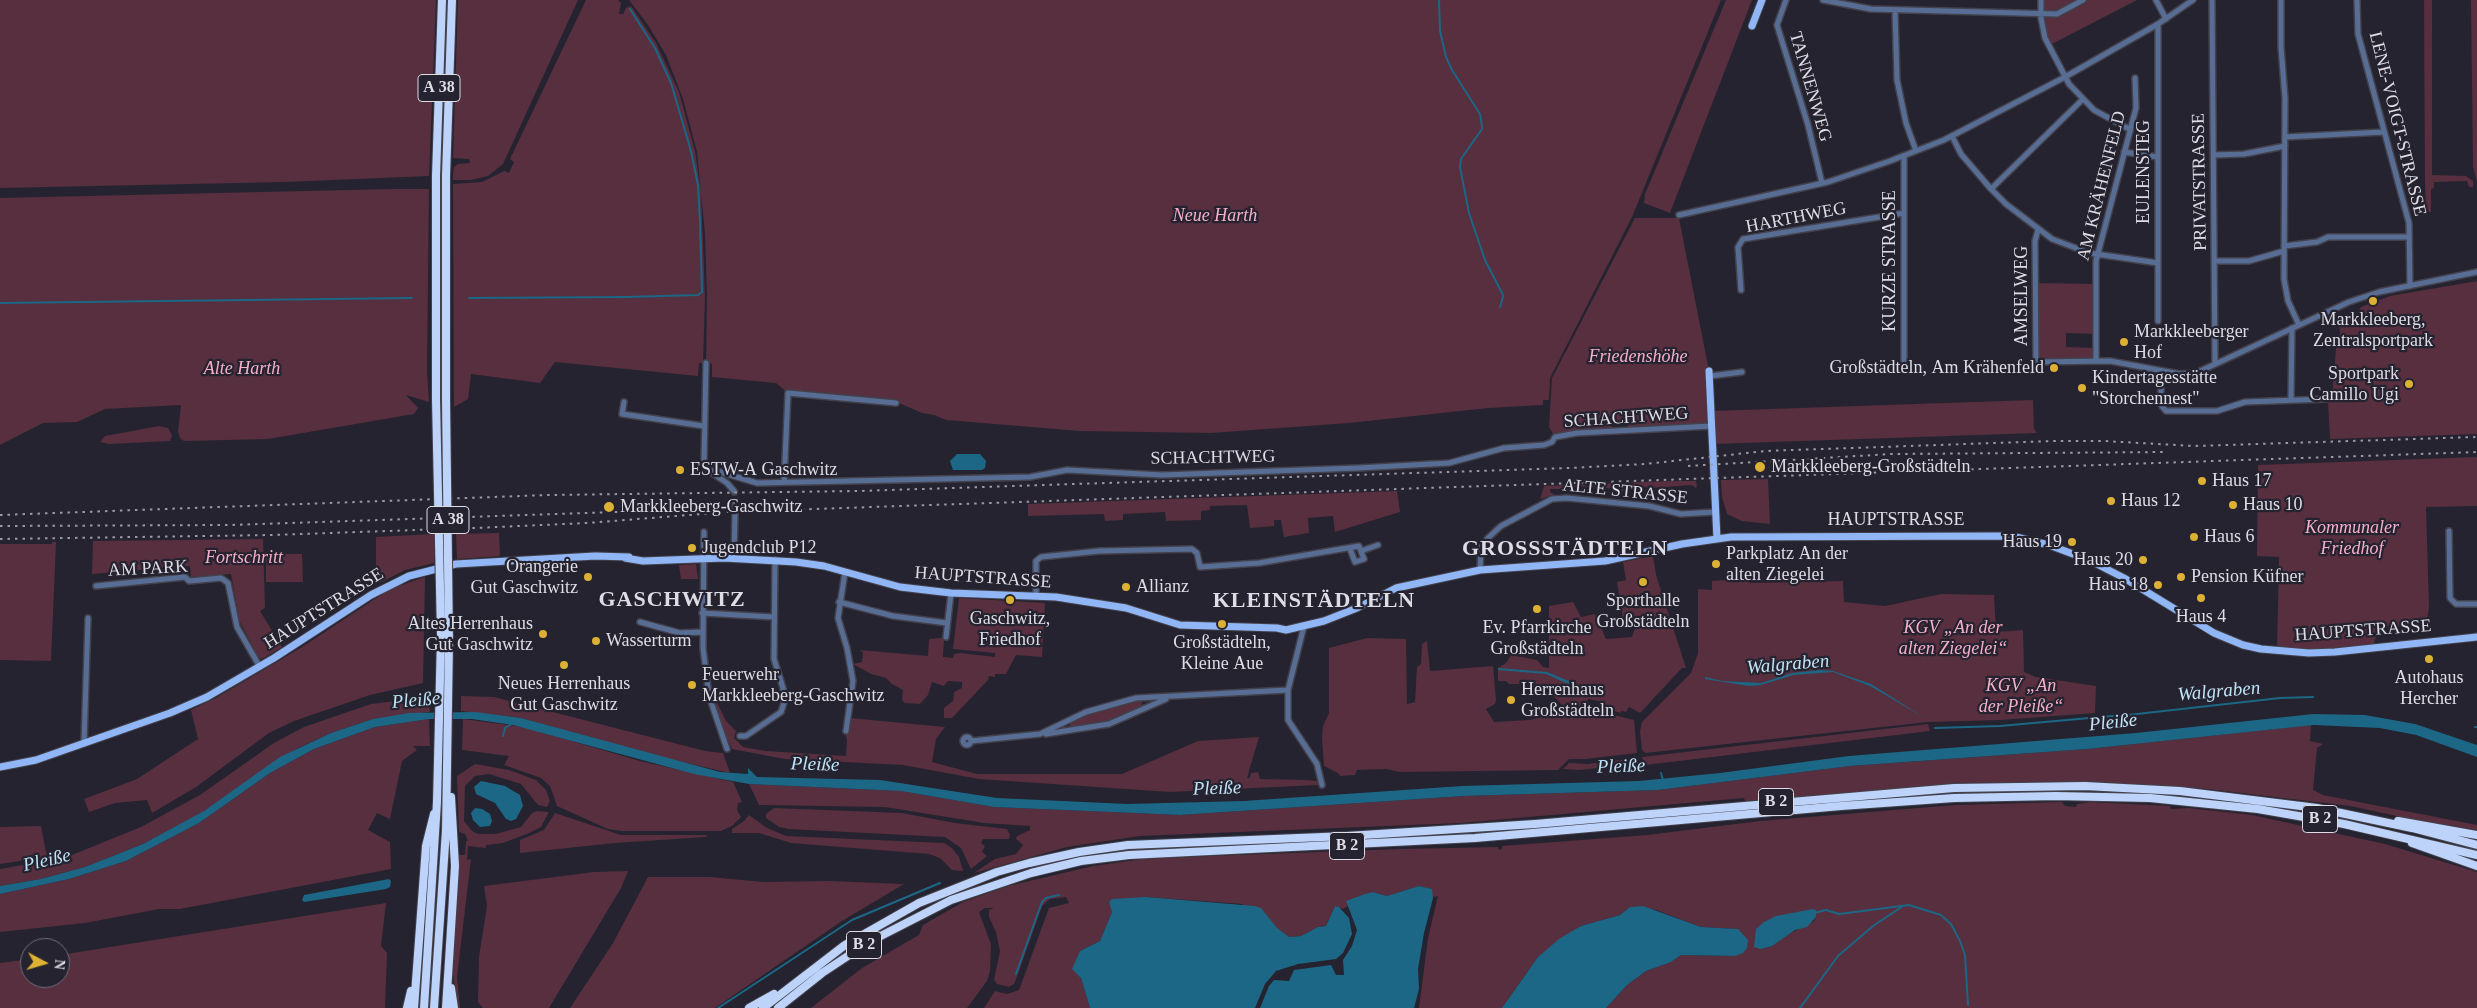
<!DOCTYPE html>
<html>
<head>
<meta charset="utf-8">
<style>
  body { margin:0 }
  #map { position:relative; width:2477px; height:1008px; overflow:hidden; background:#25232f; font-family:Georgia,serif }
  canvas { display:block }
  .north { position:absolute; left:20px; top:938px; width:50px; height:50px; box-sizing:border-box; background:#25232f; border:1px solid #6f6d78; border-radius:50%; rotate:96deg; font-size:14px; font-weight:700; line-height:20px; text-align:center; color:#dedde6 }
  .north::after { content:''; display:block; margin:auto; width:18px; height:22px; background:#ddb133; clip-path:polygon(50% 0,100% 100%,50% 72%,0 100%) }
</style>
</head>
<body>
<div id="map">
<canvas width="2477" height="1008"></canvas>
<div class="north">N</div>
</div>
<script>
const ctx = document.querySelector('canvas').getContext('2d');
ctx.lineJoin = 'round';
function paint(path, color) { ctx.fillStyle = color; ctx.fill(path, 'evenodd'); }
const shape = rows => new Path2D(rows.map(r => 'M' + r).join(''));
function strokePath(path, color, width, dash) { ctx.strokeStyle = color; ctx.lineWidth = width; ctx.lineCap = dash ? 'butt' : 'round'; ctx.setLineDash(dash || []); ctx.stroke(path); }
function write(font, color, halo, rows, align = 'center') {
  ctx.font = font + ' Georgia,serif'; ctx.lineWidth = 4.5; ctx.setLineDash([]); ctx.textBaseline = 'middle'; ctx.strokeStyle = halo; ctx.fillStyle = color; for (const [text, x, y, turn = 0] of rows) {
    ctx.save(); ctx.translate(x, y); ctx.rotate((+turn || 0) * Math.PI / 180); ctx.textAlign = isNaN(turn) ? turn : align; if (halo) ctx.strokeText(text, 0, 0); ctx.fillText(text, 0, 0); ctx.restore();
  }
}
const green = shape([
  [0,0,436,0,429,176,284,182,0,188],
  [458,0,578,0,503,164,488,176,471,180,453,180,453,175,454,167,458,164,470,163,469,159,453,158],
  [586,0,618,0,621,3,619,14,623,14,626,8,631,6,656,43,679,92,695,151,701,192,705,297,703,363,699,363,698,376,555,362,540,383,471,374,468,399,454,407,453,184,482,182,504,171,509,173,514,162,510,159],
  [629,0,1721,0,1632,217,1550,378,1549,400,1543,400,1543,405,1488,408,1349,423,1211,433,1080,431,946,420,934,415,922,413,899,403,788,393,776,383,712,377,712,364,706,363,707,297,705,234,697,152,683,99,666,55,648,25],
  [1726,0,1752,0,1670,213,1644,203,1645,194],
  [2041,0,2137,0,2048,46],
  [2424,0,2432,0,2432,175,2466,176,2473,181,2473,187,2469,187,2467,181,2434,182,2434,188,2431,189,2431,212,2426,212,2425,183],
  [2471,0,2477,0,2477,182,2473,167],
  [393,189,429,189,427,371,429,402,406,395,418,408,414,414,268,439,184,441,180,438,178,432,181,405,105,409,77,422,43,423,0,445,0,198],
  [1635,218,1679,218,1709,371,1712,411,2033,400,2034,429,2037,433,1713,444,1712,426,1628,431,1628,424,1612,425,1611,432,1555,437,1549,427,1552,378],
  [2477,281,2477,434,2330,439,2328,401,2332,397,2337,337,2340,334,2339,319,2355,318,2361,307,2390,296],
  [2035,283,2096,284,2096,334,2066,333,2066,347,2096,348,2096,361,2036,362],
  [159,426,168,428,172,435,170,441,109,444,100,442,105,436],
  [2477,457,2477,506,2426,507,2429,607,2426,627,2380,626,2372,648,2277,651,2279,557,2257,556,2258,465],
  [1768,479,1770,524,1742,521,1727,514,1722,497,1721,480],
  [1671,481,1696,481,1697,486,1696,488,1692,485,1651,488,1636,486,1635,490,1631,488,1619,493,1619,489,1576,486,1574,489,1550,489,1551,493,1555,494,1540,499,1544,486],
  [1397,491,1400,512,1335,532,1333,516,1308,518,1309,533,1284,537,1281,520,1274,520,1274,526,1250,528,1247,505,1210,506,1210,510,1201,511,1201,520,1166,521,1165,512,1123,514,1123,520,1105,521,1104,514,1028,516,1028,504],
  [499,533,500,556,457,559,456,534],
  [434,534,434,563,405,570,380,583,376,582,376,537],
  [263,539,265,608,260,611,282,647,262,659,258,657,239,620,231,574,191,577,190,566,92,574,93,541],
  [52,542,56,542,51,661,0,660,0,544,52,544],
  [266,554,302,554,303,582,266,582],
  [1653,556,1656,575,1686,668,1682,668,1640,713,1629,707,1626,712,1621,711,1621,713,1599,707,1598,701,1588,699,1586,704,1568,707,1563,706,1549,691,1536,684,1509,684,1506,681,1498,681,1498,668,1506,663,1511,655,1537,660,1543,667,1549,668,1549,606,1573,602,1581,617,1595,614,1606,639,1632,637,1638,619,1623,620,1617,582,1626,580,1623,562],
  [696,564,698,579,681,579,679,565],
  [1748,570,1749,583,1843,581,1844,602,1885,606,1941,594,1994,595,1996,632,2023,630,2024,672,2036,677,2096,686,2095,713,2000,720,1928,722,1645,753,1642,750,1640,732,1642,722,1691,673,1698,653,1698,589,1712,590,1712,581,1737,579,1737,571],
  [425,577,423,683,370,695,294,721,269,733,196,787,152,813,147,800,115,803,89,812,84,799,137,779,198,739,191,710,216,698,302,647,390,589],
  [959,598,1045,603,1042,657,1016,655,1006,674,995,674,995,677,989,676,988,680,952,718,944,718,944,708,953,701,954,692,962,688,962,682,948,681,944,686,932,682,928,695,920,704,905,703,902,700,903,690,892,684,886,678,871,674,853,664,862,662,863,652,859,650,928,656,929,639,940,638,944,638,943,657,953,658,954,654,960,653,995,657,995,653,953,649],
  [1367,638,1406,639,1407,704,1415,702,1417,667,1421,664,1422,644,1427,641,1430,671,1493,666,1496,700,1495,704,1486,709,1494,722,1530,720,1550,715,1556,717,1589,709,1634,720,1637,753,1585,759,1569,759,1558,770,1400,772,1386,769,1357,770,1355,775,1340,776,1338,773,1324,766,1322,738,1323,726,1329,713,1329,648],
  [712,693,726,721,736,731,734,738,743,747,765,751,846,756,847,740,844,730,850,718,945,727,936,739,932,762,977,774,1122,774,1198,741,1259,737,1247,778,1250,778,1251,773,1258,772,1260,779,1306,780,1318,781,1318,785,1170,792,979,779,903,765,785,759,732,749,721,725],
  [461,696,494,697,705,751,723,753,730,773,656,756,521,718,461,711],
  [429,697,430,712,373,719,331,733,298,748,198,815,143,844,85,867,41,879,0,886,0,869,67,857,141,827,200,795,274,743,304,727,371,704],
  [1136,700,1143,700,1141,705,1145,704,1144,706,1108,722,1071,729,1069,722,1087,714],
  [429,719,430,746,413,746,417,750,402,761,390,819,377,813,368,830,390,842,391,869,180,909,159,909,85,923,0,932,0,894,69,879,126,861,199,823,270,773,314,749,375,727],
  [463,719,524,727,640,761,733,782,742,802,738,803,737,810,741,817,732,826,721,831,621,831,608,829,557,806,550,786,541,778,504,765,509,756,462,750],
  [1928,724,1930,731,1645,765,1642,757],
  [2311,725,2310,741,2323,744,2317,748,2313,790,2323,795,2477,825,2477,833,2350,806,2208,789,2097,782,1978,784,1745,801,1744,798,1461,823,1140,836,1067,847,974,873,995,859,1016,854,1023,845,1016,839,1017,836,1030,830,1030,826,984,823,885,807,762,805,759,805,749,784,901,791,994,807,1180,815,1464,796,1658,790,1850,766,2087,749],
  [1636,758,1636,764,1579,770,1563,769,1569,763,1588,764],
  [475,764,509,770,536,780,546,790,550,801,547,807,538,805,521,784,489,774,475,776,465,786,464,821,472,831,478,834,496,834,521,827,532,813,537,811,548,812,548,814,541,827,529,833,503,843,486,845,486,848,468,846,467,860,471,859,457,977,460,1008,457,1008,453,973,459,855,465,855,466,841,468,841,465,834,459,832,457,776],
  [2062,802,2065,806,2076,807,2077,804,2090,802,2170,806,2171,809,2188,808,2252,815,2385,844,2477,872,2477,1008,1606,1008,1627,985,1646,971,1671,962,1681,955,1735,956,1738,929,1701,927,1656,910,1630,907,1620,915,1581,926,1538,957,1502,1008,1419,1008,1428,938,1438,896,1433,897,1431,889,1419,886,1387,896,1373,892,1347,901,1348,906,1343,909,1335,906,1326,926,1318,927,1301,936,1289,937,1242,904,1146,897,1112,906,1112,912,1100,941,1080,951,1081,978,1090,1008,984,1008,995,991,1007,994,1019,990,1049,908,1069,903,1066,897,1059,898,1050,899,1042,906,1018,974,1014,984,1009,987,997,984,994,980,1000,951,996,932,989,917,989,910,994,908,985,908,979,912,991,944,990,971,987,981,967,1008,811,1008,862,968,919,935,923,925,963,902,1008,886,1093,866,1143,859,1182,857,1401,849,1498,847,1499,850,1502,849,1502,846,1647,835,1760,821,1955,805],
  [1813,909,1816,917,1814,921,1781,938,1772,946,1761,949,1805,912],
  [774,808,902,813,955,823,1007,829,1010,835,1009,839,983,839,981,843,985,846,982,852,987,856,971,869,961,848,945,837,788,829,779,827,766,818,766,814],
  [555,813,621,835,707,835,706,837,615,843,520,853,520,840,544,830],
  [749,815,767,828,786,836,944,843,952,848,959,857,963,871,952,870,940,858,929,854,791,843,759,833,732,833,732,829,744,821],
  [41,826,47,857,0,864,0,827],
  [628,871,621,888,549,1008,483,1008,478,1002,479,957,487,906,484,886,594,872],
  [648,877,710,877,764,882,830,881,904,884,842,921,715,1008,570,1008,613,943],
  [386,903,381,946,387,953,385,1008,0,1008,0,963,30,959,30,978,60,978,60,955]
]);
const water = shape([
  [957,454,980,454,986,461,985,468,982,470,953,470,950,461],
  [1498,668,1547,672,1583,687,1597,688,1599,692,1582,690,1546,674,1498,670],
  [1820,670,1833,671,1871,684,1925,718,1870,686,1833,672,1793,675,1761,685,1749,686,1705,679,1705,677,1722,681,1761,683,1792,673],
  [475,712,521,718,720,772,748,774,748,768,757,777,880,780,997,798,1127,804,1244,801,1462,786,1639,781,1720,773,1849,756,2136,733,2313,714,2365,715,2415,724,2477,745,2477,757,2416,735,2380,728,2314,725,2087,749,1850,766,1658,790,1464,796,1180,815,994,807,901,791,749,784,694,774,513,725,472,719,429,719,375,727,314,749,270,773,199,823,126,861,69,879,0,894,0,886,41,879,85,867,143,844,204,811,280,757,331,733,373,719,409,713],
  [481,781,505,786,520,795,523,806,516,819,511,821,506,819,495,803,476,794,474,787],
  [475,808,482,809,490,814,492,821,490,826,480,827,473,820,471,813],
  [389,879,391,881,390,887,386,889,304,902,302,900,304,895],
  [1419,886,1432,889,1433,898,1424,933,1418,969,1419,989,1414,1008,1260,1008,1269,986,1274,980,1289,981,1294,970,1331,965,1336,975,1344,975,1343,960,1352,946,1357,930,1346,901,1365,894,1373,892,1387,896],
  [1146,897,1255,906,1261,908,1277,928,1289,937,1301,936,1318,927,1326,926,1335,906,1339,907,1349,918,1352,934,1343,953,1336,959,1298,964,1276,971,1265,984,1255,1008,1090,1008,1081,978,1072,969,1080,951,1100,941,1112,912,1109,902,1112,899],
  [1643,906,1701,927,1738,929,1748,940,1747,948,1743,953,1735,956,1681,955,1671,962,1646,971,1627,985,1606,1008,1502,1008,1538,957,1559,939,1581,926,1620,915,1630,907],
  [1813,909,1816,910,1816,917,1807,927,1795,930,1772,946,1761,949,1754,947,1756,929,1764,922,1776,916]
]);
const stream = shape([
  [1439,0,1440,31,1446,57,1452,70,1480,114,1482,127],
  [1482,129,1461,159,1460,167,1469,213,1485,260,1503,295],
  [469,298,626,297,698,295,702,292,700,222,698,185,691,151,671,83,655,48,630,9],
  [0,303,412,298],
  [1500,307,1503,297],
  [2128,715,2280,698,2313,697],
  [2475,727,2477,727],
  [1935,728,2000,726,2123,715],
  [503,736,505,728,511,724],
  [1661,773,1663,781],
  [1814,913,1826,910,1839,914,1909,905,1941,915,1951,924,1960,941,1965,955,1968,1005],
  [1016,974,1042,902,1046,898,1059,895],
  [718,1008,852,920,940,883],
  [1800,1008,1838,956,1873,926,1903,906]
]);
const minorTunnel = shape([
  [734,491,735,504]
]);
const minor = shape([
  [1786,0,1777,25,1808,125,1822,183],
  [1823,0,1871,9,2057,14,2083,0],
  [2041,0,2041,18,2045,38,2069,84,2094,110,2129,129],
  [2156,0,2166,19],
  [2212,0,2215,364],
  [2281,0,2281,47,2285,98,2284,279,2288,301,2299,325],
  [2357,0,2358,34,2409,223,2410,286],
  [1895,11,1897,80,1906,123,1916,151],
  [1952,136,1961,154,1991,189,2006,204,2052,239,2089,253,2158,263],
  [2285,137,2384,132],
  [2124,152,2158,157],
  [2214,155,2244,154,2285,146],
  [1991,189,2082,100],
  [1679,215,1828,182,1890,161,1944,140,2065,77,2158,24,2193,0],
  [2038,230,2035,241,2036,362,2110,361,2180,374,2196,373,2349,302,2379,292,2477,272],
  [2284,246,2317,242,2328,237,2409,237],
  [2215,261,2249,261,2284,251],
  [1741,290,1738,247,1743,239,1904,213],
  [2158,321,2158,24],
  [2096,361,2096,261,2136,108,2135,78],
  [706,363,704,462,709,471,727,483,734,491],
  [1904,367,1904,156],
  [2161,371,2161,405,2166,411,2217,411,2245,402,2326,399],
  [1710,376,1742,372],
  [2291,400,2292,328],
  [624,402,622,414,704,426],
  [709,471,717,471,757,483,1030,477,1067,470,1162,475,1358,468,1449,463,1504,448,1544,445,1552,442,1555,437,1577,433,1712,426],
  [784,482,788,393,896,403],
  [735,504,735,506],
  [2449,531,2450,598,2456,604,2477,604],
  [704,532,703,648,709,696,727,749],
  [1350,549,1355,562,1364,559,1361,551],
  [734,558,735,514],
  [1480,570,1481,548,1488,538,1501,526,1552,499,1567,498,1649,506,1681,514,1715,512],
  [845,572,838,618,847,648,853,681,846,731],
  [96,586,185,577,189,581,221,578,228,583,237,627,260,667],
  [1036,595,1036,561,1041,557,1099,551,1192,549,1197,553,1200,567,1259,563,1359,546,1361,551,1378,545],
  [839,602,893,616,947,623],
  [702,613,774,617],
  [640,622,680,633,702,632],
  [1304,626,1288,690,1288,720,1317,764,1322,785],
  [946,637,951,593],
  [1046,734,1109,724,1166,699],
  [740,736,746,736,781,712,784,703,783,688,774,659,775,560],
  '963 741a4 4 0 1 1 8 0a4 4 0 1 1-8 0Z',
  [971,741,1040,734,1086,712,1136,698,1288,690],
  [84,743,88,618]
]);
const major = shape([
  [1752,26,1762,0],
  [1709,371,1717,539],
  [625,558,643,561,724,558,796,562,824,566,900,587,951,593,1056,597,1126,608,1180,625,1277,628,1286,630,1324,621,1357,608,1396,588,1480,570,1605,561,1682,544,1731,537,1999,536,2016,537,2049,545,2089,560,2124,578,2214,633,2243,645,2261,649,2309,653,2335,652,2477,637],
  [0,767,36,760,170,713,207,697,274,658,371,595,409,576,456,564,595,556,629,557]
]);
const highway = shape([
  [436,399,436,176,442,0],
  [446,399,446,176,452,0],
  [2398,821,2477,835],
  [2412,843,2477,866],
  [451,988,454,1008],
  [407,1008,411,991],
  [414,1008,426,846,434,814],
  [424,1008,437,802,441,636],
  [434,1008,446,830,449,642],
  [446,1008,455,866,451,797],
  [749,1008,774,994],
  [763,1008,845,945,919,903,997,872,1029,863,1079,852,1128,845,1347,836,1535,824,1954,788,2085,786,2180,791,2317,808,2412,828,2477,845],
  [778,1008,822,973,869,942,951,900,1031,873,1081,861,1129,855,1475,838,1841,806,1954,798,2056,796,2150,798,2258,809,2344,824,2477,855]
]);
const rail = shape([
  [1688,466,1891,454,2167,452],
  [0,515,548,495,859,491,1570,468,1645,464,1765,451,2053,441,2104,441,2194,446,2477,437],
  [0,526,231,525,647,511],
  [0,539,271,535,474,528,587,523,727,512,2477,452]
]);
const highwayBridge = shape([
  [436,399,441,636],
  [446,399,449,642]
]);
const markers = [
  [2373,301,5,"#ddb133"],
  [2124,342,5,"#ddb133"],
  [2054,368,5,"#ddb133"],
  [2409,384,5,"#ddb133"],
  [2082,388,5,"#ddb133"],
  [1760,467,6,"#ddb133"],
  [680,470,5,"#ddb133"],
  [2202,481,5,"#ddb133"],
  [2111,501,5,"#ddb133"],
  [2233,505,5,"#ddb133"],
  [609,507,6,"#ddb133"],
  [2194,537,5,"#ddb133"],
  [2072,542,5,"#ddb133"],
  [692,548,5,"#ddb133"],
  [2143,560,5,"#ddb133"],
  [1716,564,5,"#ddb133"],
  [588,577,5,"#ddb133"],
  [2181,577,5,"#ddb133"],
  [1643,582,5,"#ddb133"],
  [2158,585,5,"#ddb133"],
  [1126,587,5,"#ddb133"],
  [2201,598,5,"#ddb133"],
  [1010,600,5,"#ddb133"],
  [1537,609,5,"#ddb133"],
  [1222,624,5,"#ddb133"],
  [543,634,5,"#ddb133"],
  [596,641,5,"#ddb133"],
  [2429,659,5,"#ddb133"],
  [564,665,5,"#ddb133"],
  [692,685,5,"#ddb133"],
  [1511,700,5,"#ddb133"]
];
const shields = [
  [439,88,42],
  [448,520,42],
  [1776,802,35],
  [2320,819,35],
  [1347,846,35],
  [864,945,35]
];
const shieldNames = [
  ["A 38",439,88],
  ["A 38",448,520],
  ["B 2",1776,802],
  ["B 2",2320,819],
  ["B 2",1347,846],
  ["B 2",864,945]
];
const streetNames = [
  ["TANNENWEG",1810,87,74],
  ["LENE-VOIGT-STRASSE",2397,124,76],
  ["EULENSTEG",2144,172,-90],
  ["PRIVATSTRASSE",2200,182,-91],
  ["AM KRÄHENFELD",2102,186,-76],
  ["HARTHWEG",1796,218,-11],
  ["KURZE STRASSE",1890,261,-90],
  ["AMSELWEG",2022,296,-90],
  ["SCHACHTWEG",1626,418,-4],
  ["SCHACHTWEG",1213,458,-1],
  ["ALTE STRASSE",1625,492,6],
  ["HAUPTSTRASSE",1896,520],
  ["AM PARK",148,569,-3],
  ["HAUPTSTRASSE",983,578,4],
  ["HAUPTSTRASSE",324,609,-32],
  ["HAUPTSTRASSE",2363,631,-4]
];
const parkNames = [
  ["Neue Harth",1215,216],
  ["Friedenshöhe",1638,357],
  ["Alte Harth",242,369],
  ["Kommunaler",2352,528],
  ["Friedhof",2352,549],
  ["Fortschritt",244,558],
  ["KGV „An der",1953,628],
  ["alten Ziegelei“",1953,649],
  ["KGV „An",2021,686],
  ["der Pleiße“",2021,707]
];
const poiNames = [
  ["Markkleeberg,",2373,320,"center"],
  ["Zentralsportpark",2373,341,"center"],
  ["Markkleeberger",2134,332],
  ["Hof",2134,353],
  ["Großstädteln, Am Krähenfeld",2044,368,"right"],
  ["Sportpark",2399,374,"right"],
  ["Camillo Ugi",2399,395,"right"],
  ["Kindertagesstätte",2092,378],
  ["\"Storchennest\"",2092,399],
  ["Markkleeberg-Großstädteln",1771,467],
  ["ESTW-A Gaschwitz",690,470],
  ["Haus 17",2212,481],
  ["Haus 12",2121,501],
  ["Haus 10",2243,505],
  ["Markkleeberg-Gaschwitz",620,507],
  ["Haus 6",2204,537],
  ["Haus 19",2062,542,"right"],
  ["Jugendclub P12",702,548],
  ["Parkplatz An der",1726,554],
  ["alten Ziegelei",1726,575],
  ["Haus 20",2133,560,"right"],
  ["Orangerie",578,567,"right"],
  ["Gut Gaschwitz",578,588,"right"],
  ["Pension Küfner",2191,577],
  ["Haus 18",2148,585,"right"],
  ["Allianz",1136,587],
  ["Sporthalle",1643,601,"center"],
  ["Großstädteln",1643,622,"center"],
  ["Haus 4",2201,617,"center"],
  ["Gaschwitz,",1010,619,"center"],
  ["Friedhof",1010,640,"center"],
  ["Altes Herrenhaus",533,624,"right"],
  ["Gut Gaschwitz",533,645,"right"],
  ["Ev. Pfarrkirche",1537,628,"center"],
  ["Großstädteln",1537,649,"center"],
  ["Wasserturm",606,641],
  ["Großstädteln,",1222,643,"center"],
  ["Kleine Aue",1222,664,"center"],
  ["Feuerwehr",702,675],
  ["Markkleeberg-Gaschwitz",702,696],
  ["Autohaus",2429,678,"center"],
  ["Hercher",2429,699,"center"],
  ["Neues Herrenhaus",564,684,"center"],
  ["Gut Gaschwitz",564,705,"center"],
  ["Herrenhaus",1521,690],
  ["Großstädteln",1521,711]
];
const waterNames = [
  ["Walgraben",1788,665,-5],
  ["Walgraben",2219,692,-5],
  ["Pleiße",416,701,-5],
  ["Pleiße",2113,723,-6],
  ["Pleiße",815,765,2],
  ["Pleiße",1621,767,-2],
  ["Pleiße",1217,789,-2],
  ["Pleiße",47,861,-13]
];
const districtNames = [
  ["GROSSSTÄDTELN",1565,549],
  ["GASCHWITZ",672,600],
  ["KLEINSTÄDTELN",1314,601]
];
paint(green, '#572f3f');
paint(water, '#1c6785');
strokePath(stream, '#1c6785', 2);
strokePath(minorTunnel, '#413f4a', 5, [5, 2.5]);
strokePath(minor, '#43414c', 8);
strokePath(major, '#43414c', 9);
strokePath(highway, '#43414c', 10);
strokePath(minor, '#576d93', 5);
strokePath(major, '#91b6f5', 7);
strokePath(highway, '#bdd3f9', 8);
strokePath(rail, '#9b9aa4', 2, [2.5, 5]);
strokePath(highwayBridge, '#43414c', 10, []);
strokePath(highwayBridge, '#bdd3f9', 8);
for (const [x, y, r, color] of markers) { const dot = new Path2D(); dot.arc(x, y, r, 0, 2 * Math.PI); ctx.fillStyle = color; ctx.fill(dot); strokePath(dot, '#25232f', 2); }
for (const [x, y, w] of shields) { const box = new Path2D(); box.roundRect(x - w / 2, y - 13.5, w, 27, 4); ctx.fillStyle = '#25232f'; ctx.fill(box); strokePath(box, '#dedde6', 1); }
write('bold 16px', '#dedde6', null, shieldNames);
write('18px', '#dedde6', '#25232f', streetNames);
write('italic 18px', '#f7aeca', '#25232f', parkNames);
write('18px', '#dedde6', '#25232f', poiNames, 'left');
write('italic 19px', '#bfe4f7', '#25232f', waterNames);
ctx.letterSpacing = '1px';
write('bold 22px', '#dedde6', '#25232f', districtNames);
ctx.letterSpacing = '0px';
</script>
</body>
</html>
